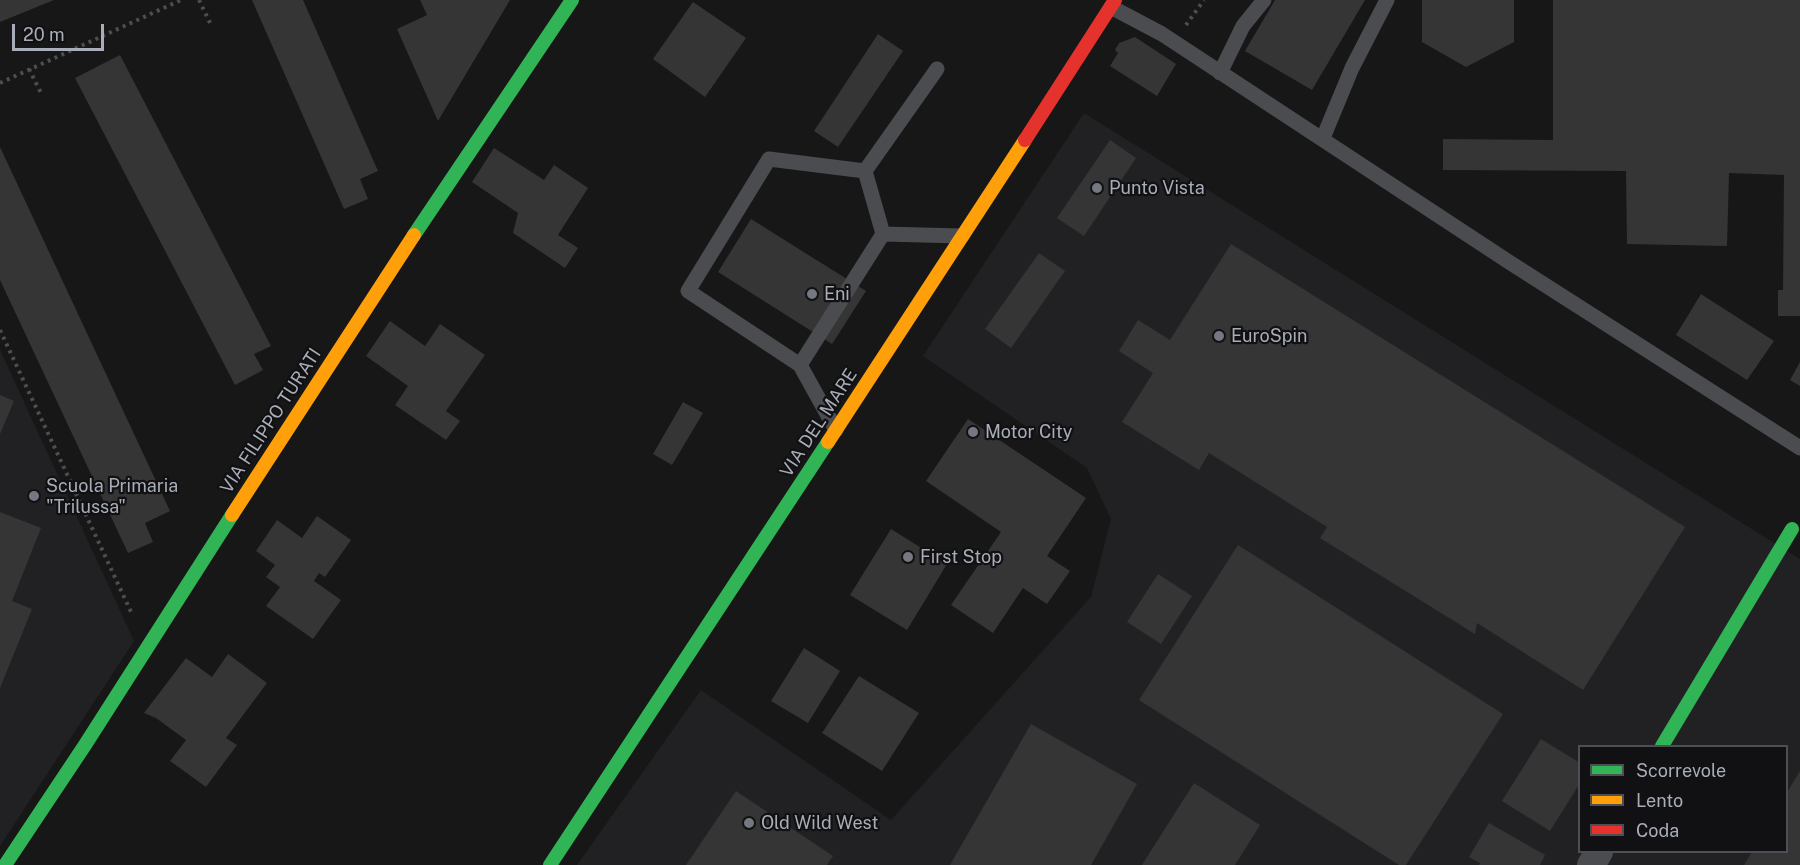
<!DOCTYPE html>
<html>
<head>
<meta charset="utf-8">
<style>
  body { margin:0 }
  #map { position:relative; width:1800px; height:865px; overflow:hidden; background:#171717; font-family:"Public Sans",sans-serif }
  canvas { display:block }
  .legend { position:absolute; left:1578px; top:745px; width:210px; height:108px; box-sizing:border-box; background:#111113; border:2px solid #4d4f55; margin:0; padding:8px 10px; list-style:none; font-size:18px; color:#a8adb8 }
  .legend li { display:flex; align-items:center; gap:12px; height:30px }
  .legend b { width:30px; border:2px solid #4d4f55 }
  .scale { position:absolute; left:12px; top:24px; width:92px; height:27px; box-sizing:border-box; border:3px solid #a8adb8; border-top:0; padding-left:8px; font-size:18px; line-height:21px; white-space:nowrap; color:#a8adb8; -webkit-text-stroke:4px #111113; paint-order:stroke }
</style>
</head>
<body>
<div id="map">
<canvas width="1800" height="865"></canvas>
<ul class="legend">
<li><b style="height:8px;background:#30b455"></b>Scorrevole</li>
<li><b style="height:8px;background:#ff9f0a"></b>Lento</li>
<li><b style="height:8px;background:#e5322d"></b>Coda</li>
</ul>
<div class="scale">20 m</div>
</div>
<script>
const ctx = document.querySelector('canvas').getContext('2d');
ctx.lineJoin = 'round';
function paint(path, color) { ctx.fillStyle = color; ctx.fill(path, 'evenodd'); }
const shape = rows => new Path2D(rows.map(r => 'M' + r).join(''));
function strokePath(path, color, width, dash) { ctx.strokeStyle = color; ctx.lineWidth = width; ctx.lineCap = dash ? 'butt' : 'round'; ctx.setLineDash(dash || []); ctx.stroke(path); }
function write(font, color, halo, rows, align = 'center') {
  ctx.font = font + ' "Public Sans",sans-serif'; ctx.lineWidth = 4.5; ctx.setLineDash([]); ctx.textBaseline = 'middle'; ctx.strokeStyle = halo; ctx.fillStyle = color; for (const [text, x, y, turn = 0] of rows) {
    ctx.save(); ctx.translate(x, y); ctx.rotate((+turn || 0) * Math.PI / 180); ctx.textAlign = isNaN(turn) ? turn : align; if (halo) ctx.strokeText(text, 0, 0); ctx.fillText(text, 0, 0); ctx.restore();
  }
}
const built = shape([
  [1084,113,1800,559,1800,865,577,865,701,690,891,820,1091,597,1111,519,1087,468,923,356],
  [1580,746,1786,746,1786,852,1580,852],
  [0,350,134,641,0,846]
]);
const building = shape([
  [0,0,54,0,0,22],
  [252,0,303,0,378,171,360,179,368,199,344,209],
  [420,0,510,0,438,121,397,29,427,15],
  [1275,0,1365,0,1312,90,1245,51],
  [1422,0,1514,0,1514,42,1466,67,1422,42],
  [1553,0,1800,0,1800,316,1778,316,1778,290,1783,290,1784,175,1729,173,1727,246,1627,244,1626,171,1443,170,1443,139,1553,140],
  [693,2,746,38,705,97,653,59],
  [878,34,903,51,838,147,814,131],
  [1135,37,1176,64,1157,96,1110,66,1118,53,1115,50,1119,43],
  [120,55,271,346,254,354,263,370,235,385,75,78],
  [1110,140,1136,158,1084,236,1057,218],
  [0,147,170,511,145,523,153,542,128,553,0,280],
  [494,148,544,180,554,165,588,188,558,235,578,248,565,268,513,233,518,213,472,182],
  [751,219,866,291,832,344,718,272],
  [1231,244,1685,527,1583,690,1477,623,1475,634,1320,538,1327,527,1209,453,1199,470,1122,422,1153,373,1119,351,1138,320,1170,340],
  [1039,253,1065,271,1011,348,985,329],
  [1701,294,1774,341,1747,380,1676,335],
  [390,321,425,346,440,324,485,355,446,411,460,421,446,440,395,405,408,386,366,356],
  [1800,362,1800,386,1790,380],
  [0,395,14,401,0,434],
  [683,402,703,413,672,465,653,454],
  [968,419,1086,498,1047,556,1070,571,1047,604,1023,588,993,633,951,605,1001,532,926,481],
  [0,512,41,528,12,601,32,609,0,688],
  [317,516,351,540,325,577,319,573,314,581,341,600,313,639,266,606,280,587,266,577,275,565,256,551,277,520,302,538],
  [891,529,947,564,907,630,850,595],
  [1238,545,1503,714,1406,865,1399,865,1139,700],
  [1158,574,1192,596,1161,644,1127,622],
  [804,648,840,671,808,723,771,701],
  [228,654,267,683,226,738,237,745,206,787,170,761,186,740,156,718,144,713,186,658,212,677],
  [859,676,919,713,882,771,822,733],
  [1031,724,1137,784,1091,865,950,865],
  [1541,739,1580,763,1580,783,1550,831,1502,801],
  [1800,771,1800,865,1744,865,1752,852,1786,852,1786,794],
  [1194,783,1260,825,1235,865,1142,865],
  [736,791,833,856,827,865,686,865],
  [1489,823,1545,855,1540,865,1479,865,1480,863,1469,857]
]);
const path = shape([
  [199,0,211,25],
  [1186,25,1204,0],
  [29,69,42,95],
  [0,83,181,0],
  [0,330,132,614]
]);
const lane = shape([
  [1111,7,1162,34,1509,262,1800,448],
  [1220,73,1243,26,1264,0],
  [1323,138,1352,68,1387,0],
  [883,234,865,171,937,69],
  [800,365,688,291,769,159,865,171],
  [836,430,800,365,883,234,962,236]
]);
const street = shape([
  [1591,865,1599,852]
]);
const fast = shape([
  [414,235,572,0],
  [1662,746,1792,529],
  [5,865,85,745,232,515],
  [550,865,828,442]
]);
const slow = shape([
  [828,442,1025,140],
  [232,515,414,235]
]);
const jam = shape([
  [1025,140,1115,0]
]);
const markers = [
  [1097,188,6,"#757880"],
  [812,294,6,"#757880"],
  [1219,336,6,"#757880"],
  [973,432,6,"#757880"],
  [34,496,6,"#757880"],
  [908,557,6,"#757880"],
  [749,823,6,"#757880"]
];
const poiNames = [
  ["Punto Vista",1109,188],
  ["Eni",824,294],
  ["EuroSpin",1231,336],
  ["Motor City",985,432],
  ["Scuola Primaria",46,486],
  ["\"Trilussa\"",46,507],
  ["First Stop",920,557],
  ["Old Wild West",761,823]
];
const streetNames = [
  ["VIA FILIPPO TURATI",271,421,-57],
  ["VIA DEL MARE",819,423,-57]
];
paint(built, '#212123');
paint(building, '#353536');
strokePath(path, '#4d4e52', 4, [3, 4.5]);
strokePath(lane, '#4b4c50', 15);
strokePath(street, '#4b4c50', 28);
strokePath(fast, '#30b455', 14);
strokePath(slow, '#ff9f0a', 14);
strokePath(jam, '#e5322d', 14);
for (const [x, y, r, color] of markers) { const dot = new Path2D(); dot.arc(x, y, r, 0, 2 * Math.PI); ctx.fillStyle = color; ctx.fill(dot); strokePath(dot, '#111113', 2); }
write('18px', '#a8adb8', '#111113', poiNames, 'left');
write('18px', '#a8adb8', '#111113', streetNames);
</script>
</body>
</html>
